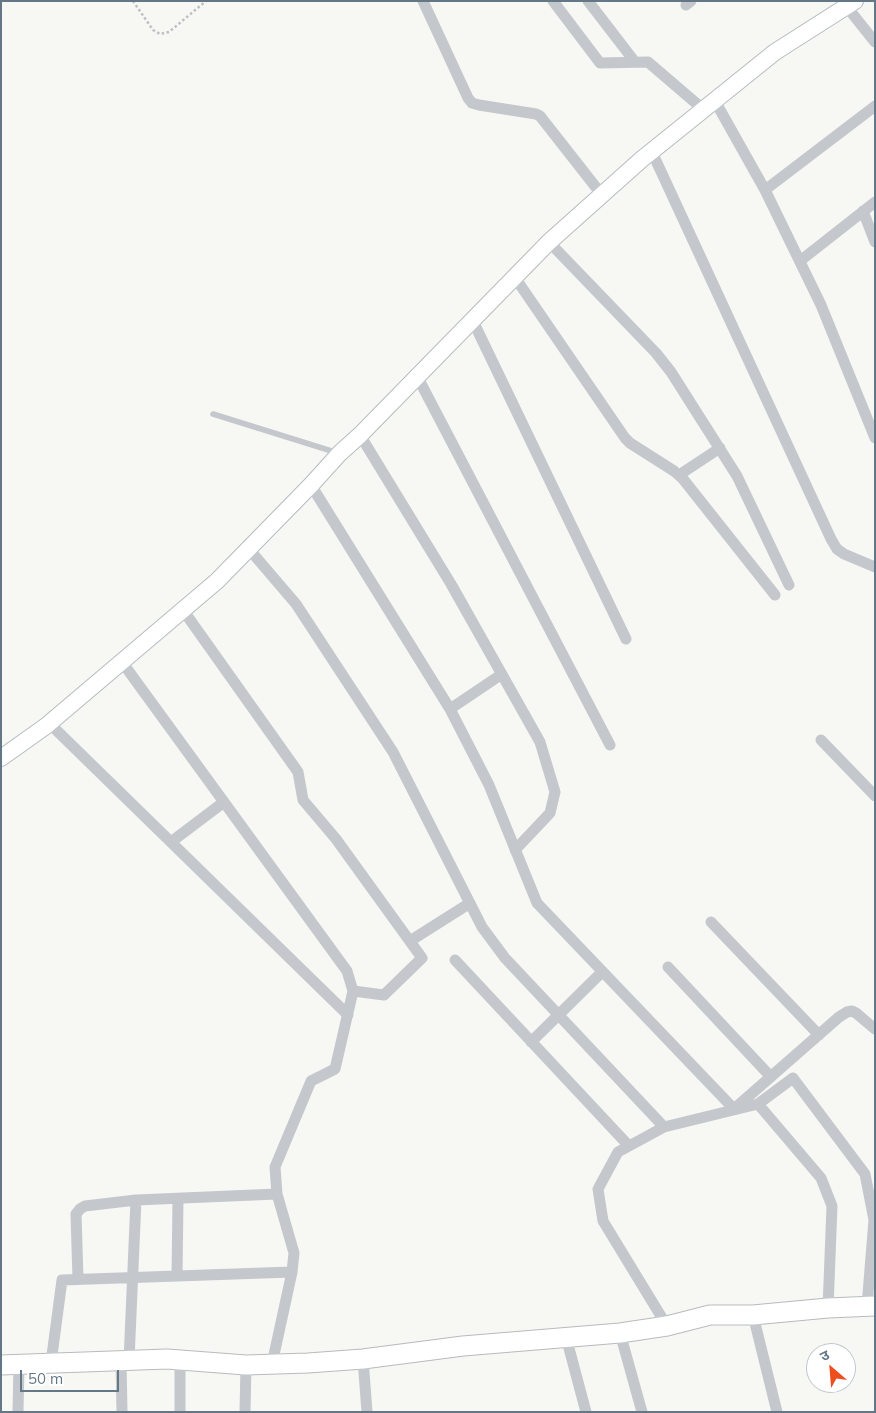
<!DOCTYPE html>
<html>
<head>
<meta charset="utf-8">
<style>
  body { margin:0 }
  #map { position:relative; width:876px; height:1413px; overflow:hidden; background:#f7f7f4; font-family:Mulish,"Noto Sans Devanagari",sans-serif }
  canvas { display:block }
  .frame { position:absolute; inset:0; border:2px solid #647787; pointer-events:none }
  .north { position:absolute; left:806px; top:1343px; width:50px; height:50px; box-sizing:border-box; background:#fff; border:1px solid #c1c9cf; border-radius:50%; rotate:333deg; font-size:14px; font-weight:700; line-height:20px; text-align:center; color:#647787 }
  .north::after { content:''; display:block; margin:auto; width:18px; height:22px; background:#ee4d1d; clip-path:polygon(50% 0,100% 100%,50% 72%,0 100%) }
  .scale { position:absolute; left:20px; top:1370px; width:99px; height:22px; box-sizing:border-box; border:2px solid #647787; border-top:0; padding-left:6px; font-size:15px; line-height:18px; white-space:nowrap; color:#647787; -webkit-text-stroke:4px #fff; paint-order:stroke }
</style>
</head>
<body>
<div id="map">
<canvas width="876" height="1413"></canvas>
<div class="frame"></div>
<div class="north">उ</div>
<div class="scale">50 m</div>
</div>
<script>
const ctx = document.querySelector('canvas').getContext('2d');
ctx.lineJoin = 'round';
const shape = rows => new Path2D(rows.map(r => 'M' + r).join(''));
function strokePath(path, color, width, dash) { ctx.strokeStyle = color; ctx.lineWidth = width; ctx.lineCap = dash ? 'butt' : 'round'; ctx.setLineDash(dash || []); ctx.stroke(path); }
const path = shape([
  [133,1,153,30,160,34,169,32,206,1]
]);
const service = shape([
  [213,414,338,453]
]);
const minor = shape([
  [423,1,468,98,472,103,479,105,536,114,540,116,602,195],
  [553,1,600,63,648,62,704,110],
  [588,1,635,62],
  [843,2,875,42],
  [686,5,691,1],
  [715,101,765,190,821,305,875,438],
  [652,152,831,539,837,549,844,554,875,567],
  [765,190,875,106],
  [863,211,875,242],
  [549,242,656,353,671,372,737,476,789,585],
  [800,261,875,202],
  [514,276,625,438,630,443,674,471,683,479,775,595],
  [472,319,626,639],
  [417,376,610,745],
  [360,435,451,584,540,742,555,792,550,813,515,850],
  [679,475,720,448],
  [311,485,450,709,489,785,537,903,734,1109,839,1017,847,1012,852,1011,856,1013,875,1029],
  [249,549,296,604,393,752,482,927,505,958,664,1127],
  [183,610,298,772,303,800,336,839,422,958,384,995,353,991],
  [122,662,347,971,353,991,335,1069,311,1081,275,1167,277,1194,294,1253,292,1272,272,1364],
  [450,709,502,674],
  [49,723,348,1015],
  [821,740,875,796],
  [171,842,224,802],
  [711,922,819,1035],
  [410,941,470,903],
  [455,960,629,1146],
  [668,967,771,1077],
  [531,1042,602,972],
  [758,1104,793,1078,865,1174,874,1220,867,1306],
  [177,1276,178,1199],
  [78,1279,76,1214,80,1209,85,1206,136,1200,277,1194],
  [753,1315,777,1412],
  [667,1326,603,1221,598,1189,618,1152,664,1127,758,1104,821,1178,832,1206,828,1308],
  [620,1333,642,1412],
  [566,1337,586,1412],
  [363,1359,367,1412],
  [129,1360,136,1200],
  [121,1361,122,1412],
  [51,1363,62,1280,292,1272],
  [18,1412,19,1364],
  [180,1412,180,1360],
  [245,1412,246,1365]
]);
const secondary = shape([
  [1,758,46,726,217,581,311,485,340,453,360,435,549,242,642,159,775,52,855,1]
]);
const primary = shape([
  [1,1365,167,1359,246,1365,308,1363,363,1359,463,1346,620,1333,667,1326,710,1315,753,1315,828,1308,875,1306]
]);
strokePath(secondary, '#b6bcc0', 18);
strokePath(primary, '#b7bbbf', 21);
strokePath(path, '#bdc0c2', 2.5, [2.5, 2.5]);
strokePath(service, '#c4c8cc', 5.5);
strokePath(minor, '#c4c8cc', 11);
strokePath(secondary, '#fff', 16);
strokePath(primary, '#fff', 19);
</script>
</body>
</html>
